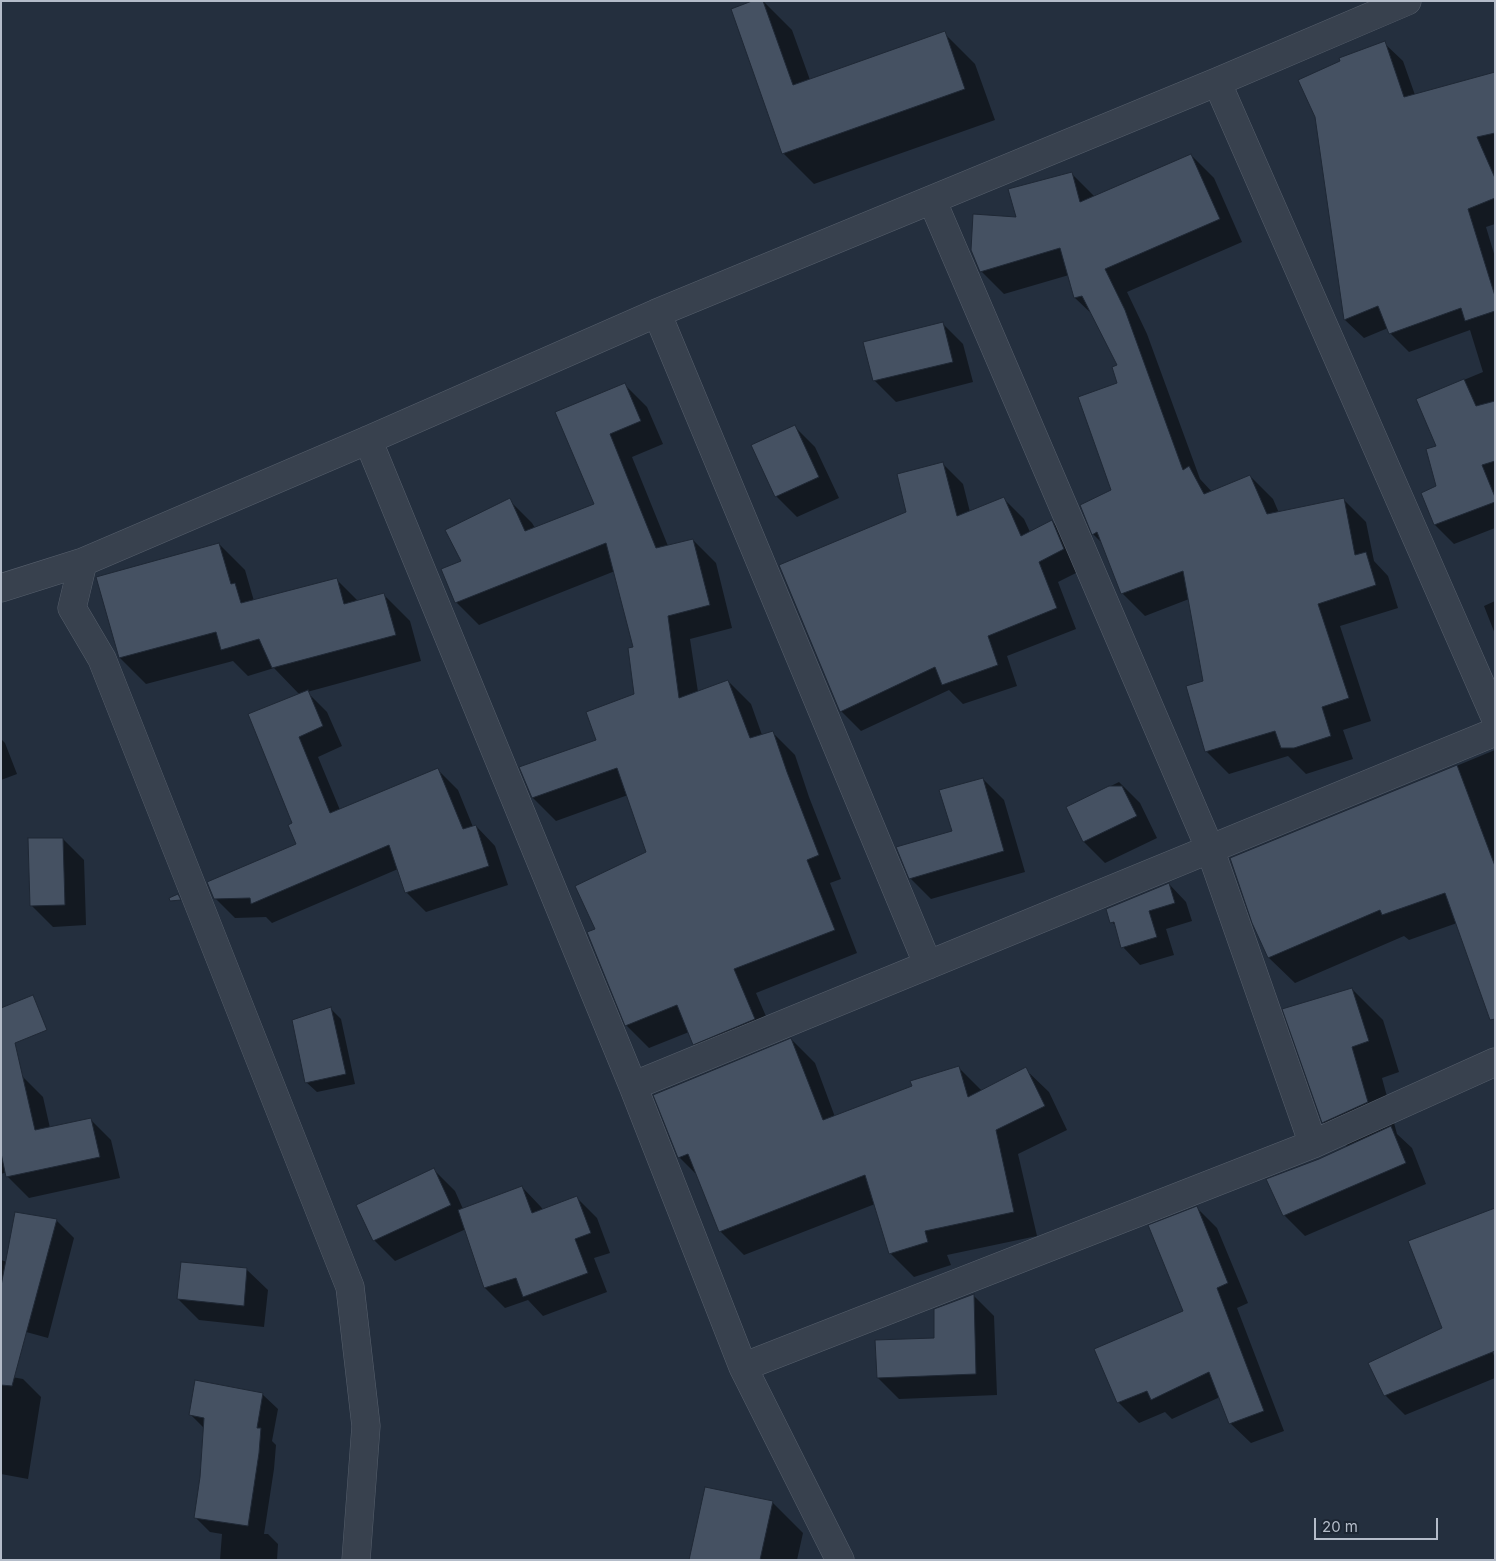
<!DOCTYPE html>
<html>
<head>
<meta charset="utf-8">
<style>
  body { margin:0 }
  #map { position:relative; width:1496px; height:1561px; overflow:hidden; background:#242f3e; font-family:Inter,sans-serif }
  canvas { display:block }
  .frame { position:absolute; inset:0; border:2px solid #b4bcc9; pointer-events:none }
  .scale { position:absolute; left:1314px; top:1518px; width:124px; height:22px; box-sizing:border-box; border:2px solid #b4bcc9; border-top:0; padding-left:6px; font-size:15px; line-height:18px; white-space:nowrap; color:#b4bcc9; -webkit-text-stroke:4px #1d2633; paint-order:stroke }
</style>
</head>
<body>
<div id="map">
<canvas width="1496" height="1561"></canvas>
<div class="frame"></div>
<div class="scale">20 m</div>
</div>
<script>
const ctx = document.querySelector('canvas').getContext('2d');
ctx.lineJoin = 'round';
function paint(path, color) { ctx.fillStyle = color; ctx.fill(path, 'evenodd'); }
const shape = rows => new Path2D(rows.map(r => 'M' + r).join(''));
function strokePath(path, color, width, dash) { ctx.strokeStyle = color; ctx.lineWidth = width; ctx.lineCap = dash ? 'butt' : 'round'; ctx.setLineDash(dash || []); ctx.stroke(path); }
const shadow = shape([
  [756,1,763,1,792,30,810,80,944,33,975,64,995,120,814,184,783,153],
  [1384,43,1403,61,1415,95,1495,74,1495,224,1486,227,1495,257,1495,528,1454,544,1435,525,1423,493,1438,487,1438,447,1418,399,1483,372,1470,330,1409,352,1390,333,1388,328,1364,338,1345,320],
  [1191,155,1214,178,1242,242,1127,292,1147,334,1200,479,1212,492,1250,476,1273,499,1279,513,1343,499,1366,522,1374,561,1388,576,1398,608,1340,626,1371,721,1343,730,1353,759,1306,774,1288,756,1229,774,1206,751,1205,682,1189,599,1145,616,1122,593,1103,544,1093,534,1112,490,1119,384,1119,366,1094,316,1075,298,1069,275,1004,294,981,271,1018,218,1072,174,1094,196],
  [942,323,963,344,973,382,896,402,875,381,865,343],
  [624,384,647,407,663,444,632,457,668,546,693,540,716,563,732,628,690,639,698,692,728,681,751,704,762,735,772,732,795,755,809,797,841,879,830,883,857,953,756,993,777,1042,717,1067,694,1044,689,1032,649,1048,626,1025,597,929,648,853,628,795,556,821,533,798,597,741,636,694,634,648,615,571,479,625,456,602,463,562,509,500,532,523,535,528,595,505,556,412],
  [794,426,815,447,839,498,797,517,776,496],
  [943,464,963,484,970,512,1004,499,1024,519,1030,532,1052,521,1072,541,1084,569,1058,582,1076,629,1007,656,1017,686,963,704,949,690,861,731,841,711,908,513],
  [219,544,245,570,254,601,336,579,359,602,384,595,410,621,421,661,307,692,327,712,342,746,318,757,340,810,438,770,458,790,473,827,476,826,495,846,508,885,426,912,406,892,398,869,272,923,266,917,235,918,215,898,298,844,294,823,300,695,274,668,248,676,233,661,146,684,120,658,97,578],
  [1495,601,1495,634,1484,606],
  [1,739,5,743,17,774,1,780],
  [1495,750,1495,1019,1457,923,1409,940,1404,936,1295,983,1269,958,1253,922,1231,859],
  [983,779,1004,800,1025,872,931,899,910,878,953,832],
  [1119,782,1140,803,1157,838,1105,863,1084,842,1068,807],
  [63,839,84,860,86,925,53,927,32,906],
  [1169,884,1186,902,1192,921,1166,929,1174,955,1140,965,1123,947,1117,927,1112,922],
  [1352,989,1383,1020,1399,1072,1382,1078,1397,1134,1412,1148,1426,1184,1305,1236,1284,1215,1319,1160,1348,1147,1323,1122],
  [331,1009,341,1019,355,1084,317,1092,306,1082],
  [791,1039,815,1063,835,1117,959,1068,982,1091,1025,1069,1049,1092,1067,1130,1018,1154,1037,1236,947,1255,951,1265,914,1277,890,1253,875,1204,744,1255,720,1231,698,1176,679,1157],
  [22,1076,43,1097,50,1128,90,1119,111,1140,120,1178,29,1198,8,1177,7,1172,1,1174,1,1080],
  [434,1170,455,1191,463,1209,522,1187,541,1207,543,1210,577,1198,597,1218,610,1253,594,1258,607,1292,543,1316,528,1300,505,1308,485,1288,466,1229,395,1261,374,1240],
  [1197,1208,1217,1228,1248,1303,1237,1308,1284,1431,1251,1443,1230,1423,1220,1397,1172,1419,1165,1412,1139,1423,1118,1402,1185,1312],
  [56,1220,74,1238,48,1338,1,1325,1,1260,7,1262],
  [246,1269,268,1290,264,1327,199,1320,178,1299],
  [973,1295,994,1316,997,1395,899,1399,878,1378,936,1339],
  [1490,1346,1495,1358,1495,1378,1405,1415,1385,1395],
  [1,1375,23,1379,41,1397,28,1479,1,1474],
  [262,1394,278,1409,272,1441,276,1445,274,1469,264,1534,268,1534,278,1544,277,1560,220,1560,222,1534,210,1532,195,1517,201,1477,205,1429,190,1414],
  [772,1502,803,1533,797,1560,690,1560]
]);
const building = shape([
  [752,1,763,1,793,85,945,31,965,89,782,154,731,9,752,1],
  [1385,41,1404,97,1495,72,1495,133,1477,137,1495,178,1495,198,1468,209,1495,296,1495,311,1465,321,1461,308,1389,334,1378,306,1344,320,1315,117,1298,80,1340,61,1339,58,1385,41],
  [1191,154,1220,219,1105,269,1125,310,1183,470,1189,466,1204,494,1250,475,1267,514,1344,498,1355,555,1366,552,1376,585,1318,604,1349,698,1322,707,1331,736,1294,748,1281,748,1275,731,1205,752,1186,686,1203,681,1183,571,1121,594,1097,532,1092,535,1080,505,1111,490,1078,397,1117,383,1112,367,1117,365,1082,296,1074,298,1060,248,980,272,971,250,973,214,1016,217,1008,189,1072,172,1080,202,1191,154],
  [943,322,953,362,873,381,863,342,943,322],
  [1464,379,1476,406,1495,401,1495,461,1482,465,1495,497,1495,502,1434,525,1421,493,1436,486,1426,449,1436,446,1416,399,1464,379],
  [625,383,641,421,610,434,656,548,693,539,710,605,668,616,679,698,728,680,750,738,773,731,787,772,819,855,807,860,835,930,734,969,755,1019,693,1045,677,1005,625,1026,587,932,595,929,575,886,646,852,617,768,532,798,519,767,596,740,586,712,634,694,628,648,633,647,606,543,455,603,441,569,461,561,445,530,510,498,525,531,594,504,555,412,625,383],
  [795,425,819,477,775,497,751,445,795,425],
  [943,462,957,516,1004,497,1021,536,1052,520,1064,549,1039,562,1057,608,988,636,998,665,942,685,935,667,840,712,779,565,906,512,897,474,943,462],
  [219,543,231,584,235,583,241,603,337,578,344,604,384,593,396,635,272,668,259,639,221,650,216,632,119,658,96,577,219,543],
  [308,690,323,726,299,737,330,813,438,768,463,829,476,825,489,866,405,893,389,845,251,904,250,898,214,899,207,882,296,844,288,825,292,823,248,714,308,690],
  [1457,765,1495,866,1495,1019,1490,1020,1445,893,1382,915,1380,910,1268,958,1252,923,1230,858,1457,765],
  [983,778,1004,851,909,879,896,847,952,831,939,790,983,778],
  [1109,786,1122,786,1137,816,1083,842,1066,807,1109,786],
  [28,838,63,838,65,905,30,906,28,838],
  [1169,883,1175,903,1149,911,1157,937,1121,948,1114,922,1110,923,1106,909,1169,883],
  [178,894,181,900,170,901,169,898,178,894],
  [1352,988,1369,1041,1352,1047,1368,1102,1322,1123,1282,1009,1352,988],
  [33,995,47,1030,15,1043,35,1130,91,1118,100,1157,6,1177,1,1153,1,1008,33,995],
  [331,1007,346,1074,305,1083,292,1020,331,1007],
  [791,1038,823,1120,912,1086,910,1081,959,1066,968,1097,1026,1067,1045,1106,996,1130,1014,1212,925,1231,928,1242,889,1254,865,1175,719,1232,688,1154,678,1158,653,1095,791,1038],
  [1391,1126,1406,1163,1283,1216,1266,1179,1319,1159,1391,1126],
  [434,1168,451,1205,373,1241,356,1205,434,1168],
  [522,1186,532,1213,577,1196,591,1233,575,1239,588,1273,523,1297,516,1278,484,1288,458,1210,522,1186],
  [1197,1206,1228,1283,1217,1288,1264,1411,1229,1424,1209,1372,1151,1400,1147,1391,1117,1403,1094,1349,1183,1311,1148,1225,1197,1206],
  [1495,1208,1495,1351,1384,1396,1368,1363,1442,1328,1408,1241,1495,1208],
  [15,1212,57,1219,12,1386,1,1385,1,1286,15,1212],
  [181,1262,247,1268,244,1306,177,1299,181,1262],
  [974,1294,976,1374,877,1378,875,1340,934,1338,934,1309,974,1294],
  [195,1380,263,1393,257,1428,261,1428,259,1453,248,1526,194,1518,200,1477,204,1418,189,1415,195,1380],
  [705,1487,773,1501,760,1560,689,1560,705,1487]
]);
const minor = shape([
  [1217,82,1495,717],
  [932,200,1210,849,1313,1144],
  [657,313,928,965],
  [368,440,633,1086,743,1367,840,1560],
  [1,588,83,562],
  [633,1086,1495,732],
  [743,1367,1313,1144,1495,1062],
  [356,1560,366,1426,350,1287,102,659,72,608,83,562,368,440,657,313,1217,82,1407,1]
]);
paint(shadow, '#0007');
paint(building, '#455162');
strokePath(building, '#1f2835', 1);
strokePath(minor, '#565f6c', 29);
strokePath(minor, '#38414e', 28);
</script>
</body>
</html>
